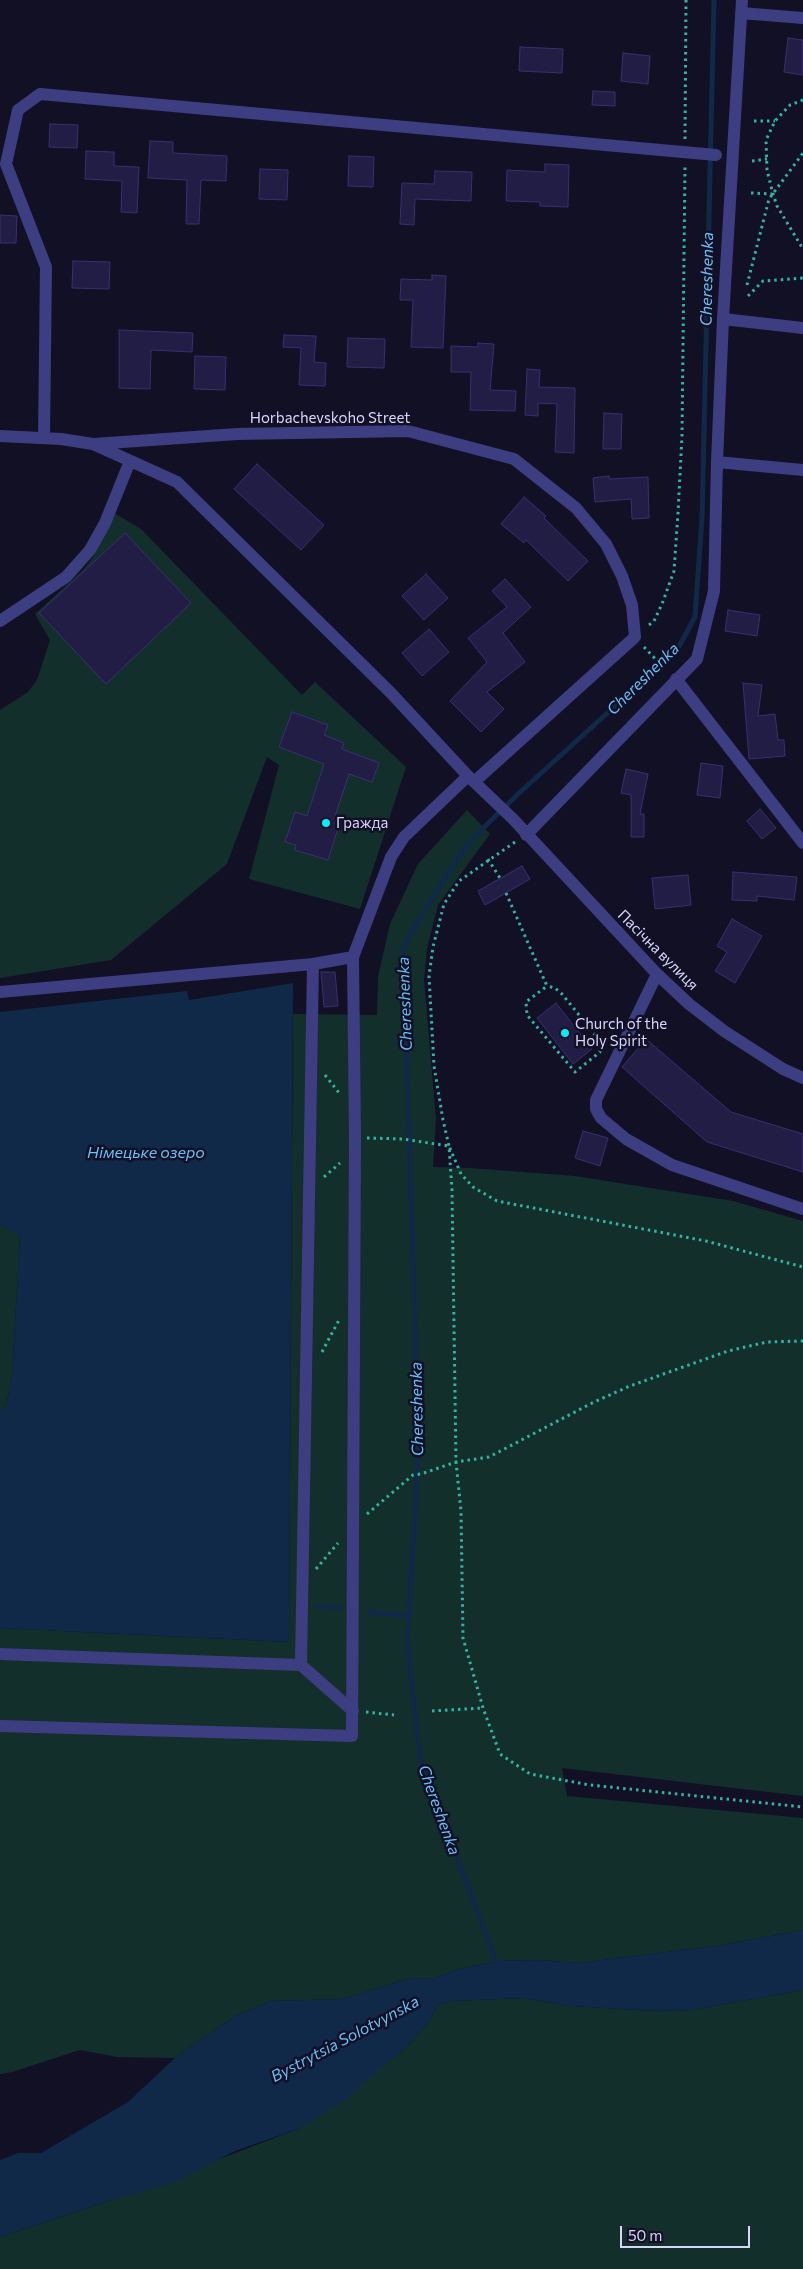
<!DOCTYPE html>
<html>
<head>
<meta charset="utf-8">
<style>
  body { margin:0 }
  #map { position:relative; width:803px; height:2269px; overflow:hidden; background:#121025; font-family:Commissioner,sans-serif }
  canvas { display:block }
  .scale { position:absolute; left:620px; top:2226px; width:130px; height:22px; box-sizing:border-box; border:2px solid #d8d5fd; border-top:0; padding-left:6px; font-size:15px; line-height:18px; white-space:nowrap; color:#d8d5fd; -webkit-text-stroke:4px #121025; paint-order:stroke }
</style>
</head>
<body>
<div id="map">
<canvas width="803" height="2269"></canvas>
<div class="scale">50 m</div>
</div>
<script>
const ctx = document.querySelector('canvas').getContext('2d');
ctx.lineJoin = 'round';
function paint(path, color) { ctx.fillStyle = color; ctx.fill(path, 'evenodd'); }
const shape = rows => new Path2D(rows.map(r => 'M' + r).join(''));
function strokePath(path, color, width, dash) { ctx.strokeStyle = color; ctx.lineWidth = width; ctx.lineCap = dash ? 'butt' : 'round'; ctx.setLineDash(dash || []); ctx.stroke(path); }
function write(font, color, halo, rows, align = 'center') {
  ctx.font = font + ' Commissioner,sans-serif'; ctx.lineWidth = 5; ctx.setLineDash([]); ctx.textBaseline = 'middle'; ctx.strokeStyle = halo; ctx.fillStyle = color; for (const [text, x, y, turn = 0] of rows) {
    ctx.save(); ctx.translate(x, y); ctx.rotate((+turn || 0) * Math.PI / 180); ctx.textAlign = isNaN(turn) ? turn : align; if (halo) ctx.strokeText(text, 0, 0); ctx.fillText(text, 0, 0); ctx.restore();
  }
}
const green = shape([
  [114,513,141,529,302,695,315,682,406,767,360,909,249,879,279,765,267,757,227,864,111,960,0,978,0,710,28,692,37,680,50,640,35,614,84,569,94,556],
  [467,810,490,834,438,905,427,948,424,980,436,1119,433,1167,470,1168,575,1176,733,1201,803,1221,803,1796,562,1768,567,1796,803,1818,803,1930,723,1945,579,1963,539,1960,498,1961,456,1970,436,1978,407,1979,343,1999,271,2001,235,2016,175,2058,117,2057,80,2050,12,2072,0,2074,0,1628,289,1642,293,1014,377,1015,378,977,390,924,418,864],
  [0,1225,5,1226,20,1236,12,1376,6,1406,0,1411],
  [803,1990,803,2269,0,2269,0,2237,112,2200,298,2129,405,2049,430,2020,437,2005,452,2001,524,1998,570,2006,657,2011,692,2010]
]);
const water = shape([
  [293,983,289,1642,0,1628,0,1411,6,1406,12,1376,20,1237,5,1226,0,1225,0,1012,187,991,189,1000],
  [803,1930,803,1990,692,2010,657,2011,570,2006,524,1998,452,2001,437,2005,430,2020,405,2049,388,2062,342,2102,298,2129,235,2151,175,2182,112,2200,0,2237,0,2160,18,2153,41,2153,128,2102,175,2058,235,2016,271,2001,343,1999,407,1979,436,1978,456,1970,498,1961,539,1960,579,1963,723,1945]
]);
const stream = shape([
  [317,1606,340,1608],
  [369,1612,409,1616],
  [498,1967,420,1758,407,1640,419,1449,403,947,440,885,470,841,518,794,677,650,695,617,702,518,714,0]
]);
const building = shape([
  [788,38,803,40,803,75,784,72,788,38],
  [520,47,563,49,562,73,519,71,520,47],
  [623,53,650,56,648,84,621,81,623,53],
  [593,91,615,92,615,106,592,105,593,91],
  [50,124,78,125,77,148,49,147,50,124],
  [150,141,173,142,173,153,227,156,226,181,201,180,199,224,186,224,187,180,148,178,150,141],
  [86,151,114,152,114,166,139,167,137,213,121,212,122,181,85,179,86,151],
  [349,156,374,157,373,187,348,186,349,156],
  [545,164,569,165,568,207,540,206,540,202,506,201,507,170,545,172,545,164],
  [260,169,288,170,287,200,259,199,260,169],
  [435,171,472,172,471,201,415,199,414,225,400,224,402,183,434,184,435,171],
  [0,215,17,216,16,243,0,243,0,215],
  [73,261,110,262,109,289,72,288,73,261],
  [432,275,446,276,443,348,411,347,413,300,400,300,401,279,432,280,432,275],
  [119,330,193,333,192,352,151,350,150,389,119,388,119,330],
  [284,335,316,336,314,362,326,363,325,386,299,385,301,348,283,347,284,335],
  [348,338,385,339,384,368,347,367,348,338],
  [478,343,494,344,490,390,516,391,515,411,470,410,471,372,451,372,451,346,478,347,478,343],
  [195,356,226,357,225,390,194,389,195,356],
  [527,369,540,370,539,387,575,388,574,453,555,452,557,404,538,403,538,416,525,415,527,369],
  [604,413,622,414,621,449,603,449,604,413],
  [257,464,324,525,301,550,234,489,257,464],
  [609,476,609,479,648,477,649,518,632,519,631,499,595,502,593,478,609,476],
  [524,497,546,516,544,518,588,561,568,581,526,540,524,543,501,524,524,497],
  [125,533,191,603,106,684,39,613,125,533],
  [426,574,448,598,424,620,402,596,426,574],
  [505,579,531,607,503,633,525,662,487,692,504,709,481,732,450,701,487,662,468,638,507,607,492,591,505,579],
  [728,610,760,615,757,636,725,631,728,610],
  [429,629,449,652,422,676,402,653,429,629],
  [743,683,762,685,758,716,775,714,778,740,784,740,785,756,749,759,743,683],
  [292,712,328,725,324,735,344,743,342,749,379,763,372,782,349,774,335,816,341,819,328,860,295,850,296,845,285,842,295,812,307,816,324,764,279,747,292,712],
  [701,763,723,766,720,798,697,795,701,763],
  [626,769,648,774,640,814,644,814,644,837,631,837,631,795,621,793,626,769],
  [760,809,776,828,762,839,747,821,760,809],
  [522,866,530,879,485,905,478,891,522,866],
  [733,872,797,877,794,900,757,896,757,901,732,900,733,872],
  [688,875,691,905,655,909,652,878,688,875],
  [732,919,762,936,735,983,715,971,727,952,717,946,732,919],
  [321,972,335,972,338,1006,324,1007,321,972],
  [556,1003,592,1049,573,1064,537,1018,556,1003],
  [646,1039,731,1112,803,1134,803,1172,707,1142,622,1067,646,1039],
  [583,1131,608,1138,600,1166,575,1158,583,1131]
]);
const path = shape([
  [803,100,790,105,775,121,766,140,767,170,773,194,777,206,803,249],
  [754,121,775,121],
  [685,139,686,0],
  [752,161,767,159],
  [751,193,772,194],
  [747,285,769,199,803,153],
  [748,296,763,281,803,278],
  [649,625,654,621,662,604,674,571,678,513,682,436,685,166],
  [644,647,666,670],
  [515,842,459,881,444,904,433,947,429,976,434,1066,443,1120,449,1146,452,1190,456,1462,461,1511,463,1638,483,1708,500,1754,530,1774,590,1785,803,1807],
  [488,859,500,878],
  [506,893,547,986,526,1002,527,1015,575,1072,600,1052,601,1042,562,994,555,988,547,986],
  [325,1075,340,1094],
  [367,1138,403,1139,449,1146,461,1174,473,1187,497,1201,706,1241,803,1267],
  [324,1177,340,1163],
  [322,1352,339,1320],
  [367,1514,413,1475,421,1474,456,1462,489,1457,594,1402,630,1386,728,1351,767,1342,803,1341],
  [316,1569,338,1543],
  [432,1711,483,1708],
  [366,1712,394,1715]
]);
const minor = shape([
  [742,0,723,319,717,462,803,470],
  [741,13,803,18],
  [723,319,803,328],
  [0,436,61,439,93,444,177,482,391,693,468,776,513,819,657,974,689,1004,724,1031,783,1069,803,1078],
  [44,438,46,267,6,164,18,110,40,94,716,155],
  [94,444,237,434,408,431,514,459,576,508,606,544,622,576,632,605,635,637,474,782],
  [0,621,66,577,90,550,105,523,130,461],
  [676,679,803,843],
  [526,835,697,659,714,591,717,462],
  [353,957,391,857,404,837,468,776],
  [657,974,596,1100,596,1109,601,1118,626,1139,672,1165,803,1209],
  [0,992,313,964,353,957,355,1138,352,1736,0,1726],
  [0,1654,301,1665,353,1711],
  [301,1665,313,964]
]);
const markers = [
  [326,823,5,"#09ecf5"],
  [565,1033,5,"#09ecf5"]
];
const streetNames = [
  ["Horbachevskoho Street",330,418],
  ["Пасічна вулиця",658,950,45]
];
const poiNames = [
  ["Гражда",336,823],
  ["Church of the",575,1024],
  ["Holy Spirit",575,1041]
];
const waterNames = [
  ["Chereshenka",707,279,-89],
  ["Chereshenka",643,679,-45],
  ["Chereshenka",405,1004,-92],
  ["Німецьке озеро",146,1153],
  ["Chereshenka",417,1409,-91],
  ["Chereshenka",439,1810,70],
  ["Bystrytsia Solotvynska",345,2039,-28]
];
paint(green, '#132f2c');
paint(water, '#102949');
strokePath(stream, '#102949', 5);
paint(building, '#221d45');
strokePath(building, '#383070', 1);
strokePath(path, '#34b3a3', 3, [2.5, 4]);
strokePath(minor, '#3d3e82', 12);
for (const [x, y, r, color] of markers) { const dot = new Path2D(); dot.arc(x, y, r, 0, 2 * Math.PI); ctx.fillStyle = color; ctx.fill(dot); strokePath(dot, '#121025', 2); }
write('15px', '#d8d5fd', '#121025', streetNames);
write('15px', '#d8d5fd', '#121025', poiNames, 'left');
write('italic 16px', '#68bff9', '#121025', waterNames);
</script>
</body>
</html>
